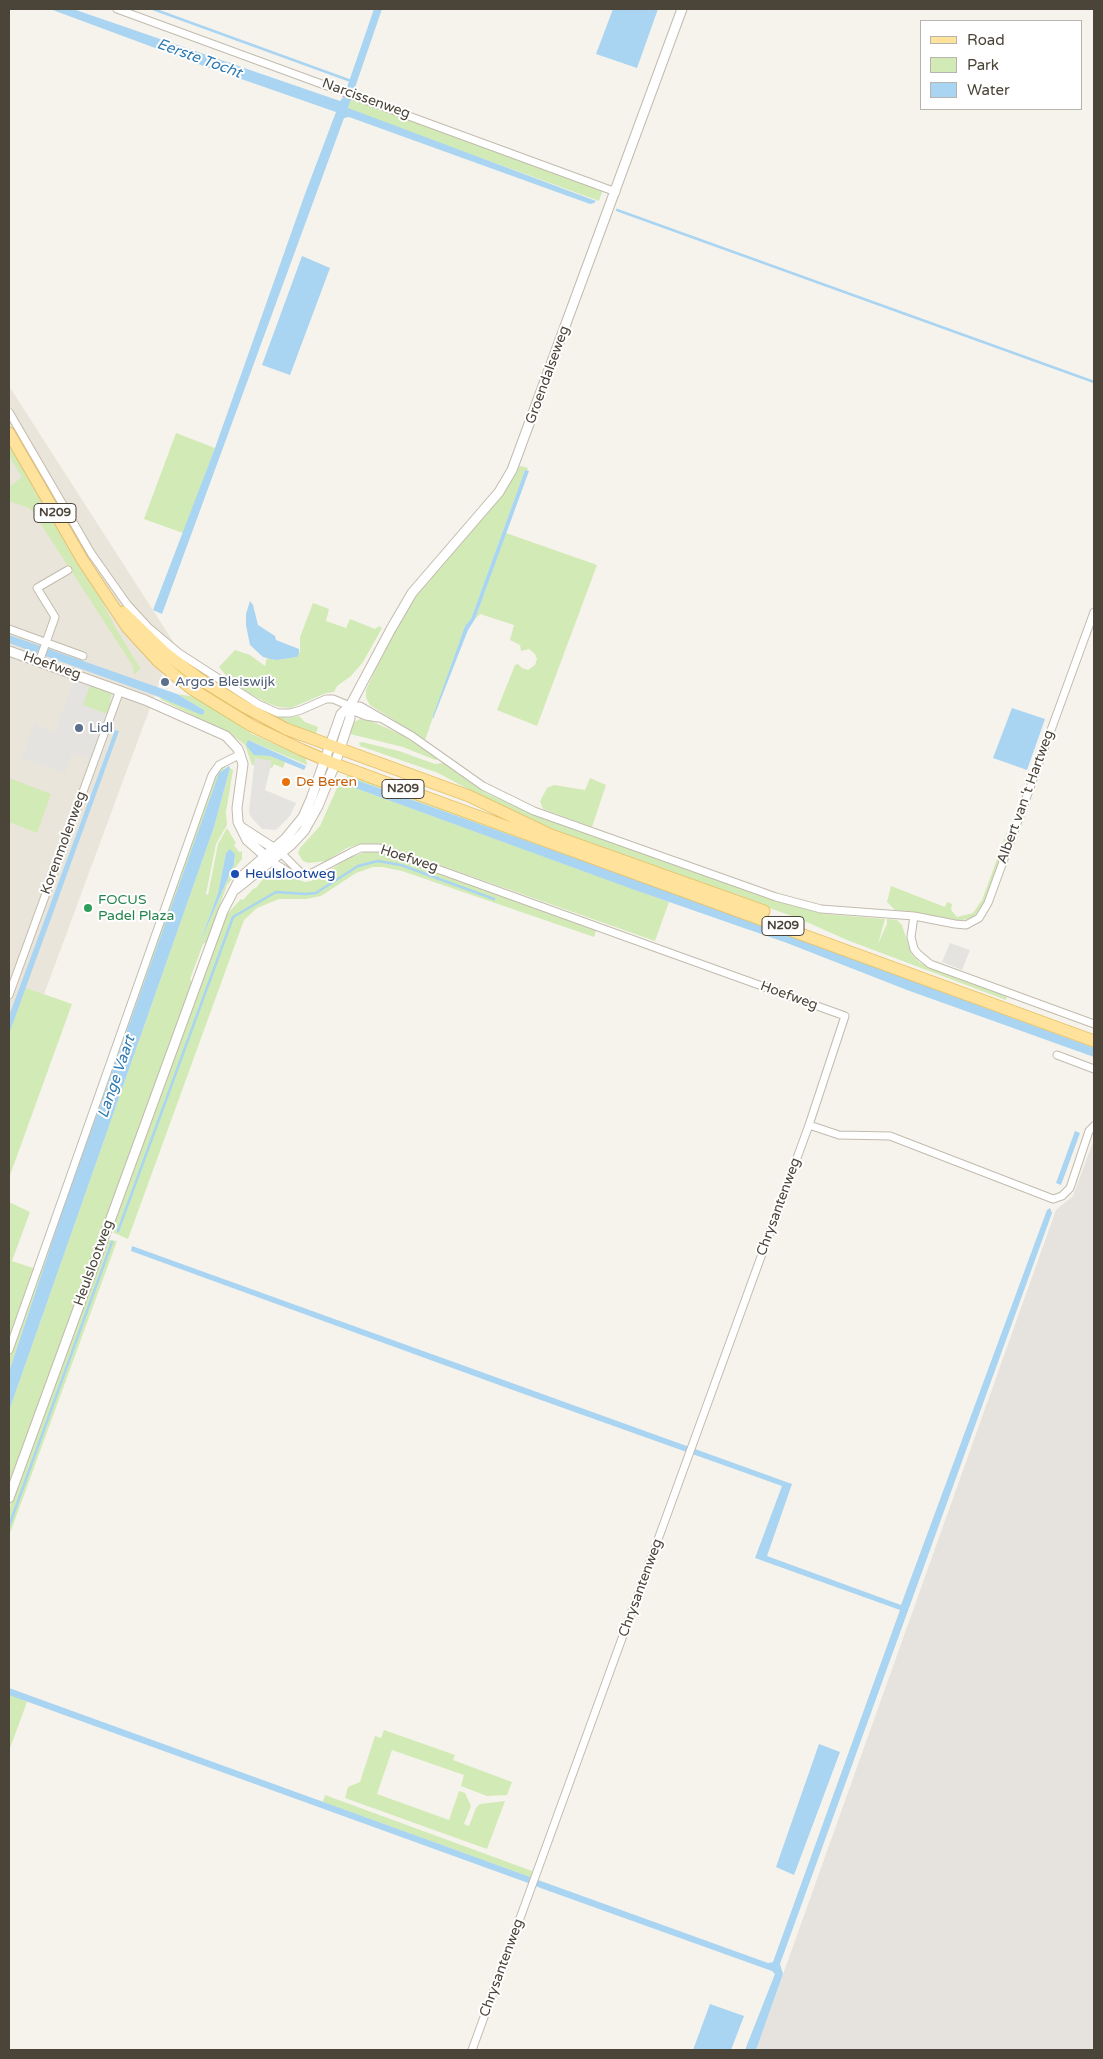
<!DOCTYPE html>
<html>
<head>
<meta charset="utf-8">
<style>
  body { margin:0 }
  #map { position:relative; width:1103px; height:2059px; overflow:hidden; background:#f6f3ec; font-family:"Varela Round",sans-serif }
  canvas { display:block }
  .frame { position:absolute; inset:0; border:10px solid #4b4439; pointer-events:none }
  .legend { position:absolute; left:920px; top:20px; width:162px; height:90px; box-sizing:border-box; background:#fff; border:1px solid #b7b4b0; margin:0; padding:6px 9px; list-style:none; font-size:15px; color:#4b4439 }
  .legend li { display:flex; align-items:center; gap:10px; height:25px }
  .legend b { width:25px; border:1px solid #b7b4b0 }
</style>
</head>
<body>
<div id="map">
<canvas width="1103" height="2059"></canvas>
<div class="frame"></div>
<ul class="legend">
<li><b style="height:6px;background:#ffe39c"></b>Road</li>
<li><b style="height:14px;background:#d2eab5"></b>Park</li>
<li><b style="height:14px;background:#a9d4f2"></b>Water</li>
</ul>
</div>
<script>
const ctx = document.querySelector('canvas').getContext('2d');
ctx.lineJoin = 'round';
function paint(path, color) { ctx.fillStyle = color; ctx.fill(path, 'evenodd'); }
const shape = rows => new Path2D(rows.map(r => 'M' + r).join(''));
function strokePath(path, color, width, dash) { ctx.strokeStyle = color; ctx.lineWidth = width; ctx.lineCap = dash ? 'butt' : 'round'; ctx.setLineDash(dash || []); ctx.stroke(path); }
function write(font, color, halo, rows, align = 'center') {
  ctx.font = font + ' "Varela Round",sans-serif'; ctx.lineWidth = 4; ctx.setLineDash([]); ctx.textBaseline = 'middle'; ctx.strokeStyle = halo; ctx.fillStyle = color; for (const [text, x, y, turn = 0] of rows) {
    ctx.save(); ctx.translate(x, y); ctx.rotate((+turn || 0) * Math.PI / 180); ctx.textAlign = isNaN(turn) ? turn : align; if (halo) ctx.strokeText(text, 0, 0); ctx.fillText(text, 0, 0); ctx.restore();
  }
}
const residential = shape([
  [9,386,174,643,9,1089]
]);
const industrial = shape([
  [1094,1139,1094,2050,756,2050,1056,1210,1073,1196]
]);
const green = shape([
  [350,98,594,186,602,192,599,201,353,111,348,108],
  [176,433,215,448,183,533,144,519],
  [9,445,77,564,101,599,115,627,140,668,134,675,133,666,33,512,29,508,9,501,9,487,22,477,9,456],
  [521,466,528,468,527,471,525,470,471,619,465,626,425,740,370,705,366,698,366,690,390,639,411,601,496,502,516,468],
  [506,533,597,565,537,726,497,710,515,665,518,664,522,668,528,670,535,665,537,659,535,654,529,649,521,651,520,645,510,640,514,625,480,614,475,619],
  [313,603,329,609,326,621,346,628,350,619,375,629,379,626,382,628,363,662,351,676,337,686,334,692,326,693,291,708,279,707,265,702,240,688,228,678,219,667,235,650,250,655,265,666,267,658,277,660,297,657,300,652,300,637],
  [89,685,111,693,110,701,112,702,108,715,82,706],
  [177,694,196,697,252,734,306,758,307,765,248,740,254,754,270,756,285,762,283,768,274,764,272,768,252,765,245,745,232,735,160,699,162,698,178,704,204,710],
  [278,716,287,718,299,716,305,722,318,727,316,734,310,733,277,718],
  [360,719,369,720,402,735,438,759,435,760,403,747,350,734,352,723],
  [362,742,399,751,435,764,443,763,486,793,521,809,783,903,824,914,885,919,878,944,887,924,887,919,897,920,902,925,911,953,920,963,1007,996,1006,1000,847,940,800,919,528,821,438,773,360,746,359,743],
  [228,765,219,774,62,1212,9,1372,9,1358,214,776,221,767],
  [230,768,233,770,226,812,227,825,216,844,206,894,208,895,218,844,227,828,236,843,234,845,239,852,242,851,242,859,234,869,236,870,230,878,232,879,227,885,207,942,203,944,190,979,192,983,9,1487,9,1411,214,827],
  [226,853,235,859,234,864,200,943,218,893],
  [352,774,1094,1044,1094,1048,689,899,351,778,347,785,669,902,655,941,380,844,361,844,347,848,326,861,308,863,303,861,298,853,300,848,320,826,337,788,348,775],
  [9,778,51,794,37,833,9,822],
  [590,778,606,785,592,827,543,809,540,801,547,788,554,785,585,790],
  [1007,832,1008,836,983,906,974,916,968,919,955,921,930,915,895,910,887,902,891,886,945,907,947,902,952,904,951,910,957,917,973,913,982,900],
  [366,852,381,852,597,928,594,937,402,871,382,867,373,867,356,873,321,896,306,899,279,899,257,908,244,920,128,1239,110,1231,223,920,229,912,241,899,243,900,253,889,256,888,263,879,260,876,267,869,278,869,293,878,305,882,311,881,326,874,326,872,351,857],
  [26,988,72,1004,9,1178,9,1034],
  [9,1202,30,1212,12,1261,36,1269,9,1344],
  [110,1240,117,1241,9,1536,9,1510,104,1246,107,1241],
  [9,1692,27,1702,9,1751],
  [384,1730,455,1755,453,1760,512,1782,507,1795,487,1796,461,1786,464,1775,392,1750,377,1794,449,1820,459,1791,465,1793,471,1806,464,1824,469,1826,476,1808,480,1804,505,1801,487,1849,345,1798,348,1787,360,1782,375,1736,381,1738],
  [325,1795,532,1871,533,1878,323,1802]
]);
const parking = shape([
  [74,679,90,685,83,705,107,714,91,759,72,753,65,773,22,758,34,724,55,732],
  [255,758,272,761,265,790,296,803,290,816,276,830,262,829,250,816,249,811],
  [950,943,970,950,962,970,942,962]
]);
const water = shape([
  [50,9,73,9,340,101,344,96,374,9,382,9,348,108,596,201,594,203,590,204,349,117,344,118,162,614,153,610,215,448,305,194,336,112,201,65],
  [613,9,658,9,637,68,596,54],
  [302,256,330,268,290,375,262,365],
  [525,470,529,471,475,619,468,630,433,719,433,716,465,626,471,619],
  [250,601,253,605,258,625,275,636,276,640,299,649,299,654,297,657,277,660,271,659,263,657,250,645,246,625,246,614],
  [9,635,177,694,204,710,204,713,202,715,154,695,9,643],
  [1012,708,1045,719,1027,770,993,758],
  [115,730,119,731,9,1034,9,1016],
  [248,740,306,766,304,770,270,756,254,755,246,745],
  [229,766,230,768,214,827,9,1411,9,1372,62,1212,219,773],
  [351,778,689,899,1094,1048,1094,1057,907,990,787,943,632,889,347,785,346,781],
  [230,849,235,854,234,864,200,943,218,893,226,853],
  [1075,1131,1080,1133,1061,1185,1056,1183],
  [1050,1208,1052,1213,780,1964,783,1974,756,2050,745,2050,773,1979,775,1974,772,1971,535,1886,538,1880,768,1963,773,1962,900,1610,755,1558,782,1486,510,1389,131,1251,132,1246,792,1484,767,1556,901,1605,1047,1210],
  [9,1688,533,1878,531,1884,9,1695],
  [819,1744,840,1752,794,1875,776,1867],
  [710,2004,744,2016,731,2050,693,2050]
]);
const stream = shape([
  [153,9,351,81],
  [617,210,1094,382],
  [118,1231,233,917,276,892,305,894,316,893,358,866,378,861,401,865,494,899],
  [9,1526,112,1242]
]);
const minor = shape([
  [117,9,616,192],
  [9,412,91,553,127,604,149,628,179,653,258,704,278,713,290,713,301,710,326,699,333,699,350,706,360,706,412,736,483,786,534,811,776,897,821,909,914,916,955,924,966,925,979,918,988,903,1094,612],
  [9,629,83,656],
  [39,662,55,617,37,588,68,570],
  [350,706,356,712,366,716,378,718],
  [281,853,302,874],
  [271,861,290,873,310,874,352,852,361,848,379,848,845,1016,809,1125,839,1135,890,1136,1053,1199,1062,1196,1070,1188,1089,1131,1094,1126],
  [914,916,911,937,914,949,918,954,930,964,1094,1024],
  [9,995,120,690],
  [1057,1055,1094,1069],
  [9,1350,212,775,219,765,241,754],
  [472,2050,809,1125]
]);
const tertiary = shape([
  [9,651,145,700,226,736,238,749,243,764,237,808,238,822,247,840,271,861],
  [241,827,278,851],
  [236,889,291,845,304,831,318,806,335,764,350,718,350,706],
  [9,1498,223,911,240,878,285,839,303,817,311,799,341,714,350,706,391,629,412,593,499,492,512,470,682,9]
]);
const primary = shape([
  [9,433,83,561,127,627,158,661,177,677,192,689,252,726,302,750,335,764,1094,1041],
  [123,612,165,653,198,678,245,707,286,729,469,796,551,835,764,911]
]);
const markers = [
  [165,682,5,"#5c6f8a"],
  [79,728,5,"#5c6f8a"],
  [286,782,5,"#e8710a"],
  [235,874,5,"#1a4fb4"],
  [88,908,5,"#2e9e5b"]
];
const shields = [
  [55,513,42],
  [403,789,42],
  [783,926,42]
];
const shieldNames = [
  ["N209",55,513],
  ["N209",403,789],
  ["N209",783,926]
];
const streetNames = [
  ["Narcissenweg",366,99,20],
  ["Groendalseweg",548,375,-70],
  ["Hoefweg",52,666,19],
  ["Albert van 't Hartweg",1026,797,-70],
  ["Korenmolenweg",64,843,-70],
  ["Hoefweg",409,859,18],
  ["Hoefweg",789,996,20],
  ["Chrysantenweg",779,1207,-70],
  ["Heulslootweg",94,1263,-70],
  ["Chrysantenweg",641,1588,-70],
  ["Chrysantenweg",502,1968,-70]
];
const serviceNames = [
  ["Argos Bleiswijk",175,682],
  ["Lidl",89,728]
];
const foodNames = [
  ["De Beren",296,782]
];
const transitNames = [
  ["Heulslootweg",245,874]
];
const leisureNames = [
  ["FOCUS",98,900],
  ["Padel Plaza",98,916]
];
const waterNames = [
  ["Eerste Tocht",199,59,20],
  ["Lange Vaart",117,1077,-71]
];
paint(residential, '#eae5da');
paint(industrial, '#e6e2dd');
paint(green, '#d2eab5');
paint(parking, '#e5e3e0');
paint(water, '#a9d4f2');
strokePath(stream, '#a9d4f2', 2.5);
strokePath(minor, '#c2bbae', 9);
strokePath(tertiary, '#c2bbae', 11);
strokePath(primary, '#e6c16a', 13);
strokePath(minor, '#fff', 7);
strokePath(tertiary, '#fff', 9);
strokePath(primary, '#ffe39c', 11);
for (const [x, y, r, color] of markers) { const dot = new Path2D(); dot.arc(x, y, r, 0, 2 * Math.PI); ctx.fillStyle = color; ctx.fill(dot); strokePath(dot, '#fff', 2); }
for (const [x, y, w] of shields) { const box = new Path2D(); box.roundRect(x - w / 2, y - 9.5, w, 19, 4); ctx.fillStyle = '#fff'; ctx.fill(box); strokePath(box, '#4b4439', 1); }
write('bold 12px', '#4b4439', null, shieldNames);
write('14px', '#4b4439', '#fff', streetNames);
write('14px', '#4e5e75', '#fff', serviceNames, 'left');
write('14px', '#c56008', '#fff', foodNames, 'left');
write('14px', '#164399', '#fff', transitNames, 'left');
write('14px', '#27864d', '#fff', leisureNames, 'left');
write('italic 15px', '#2e7ab2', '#fff', waterNames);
</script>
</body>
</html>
